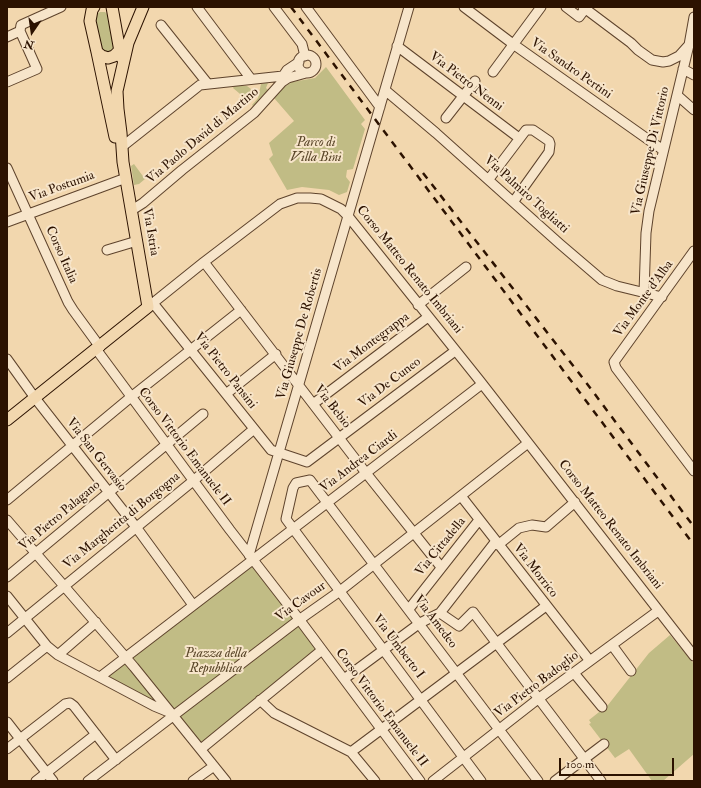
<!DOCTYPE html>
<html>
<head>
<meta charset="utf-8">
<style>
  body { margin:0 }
  #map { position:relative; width:701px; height:788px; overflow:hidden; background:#f2d7ae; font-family:"IM FELL Double Pica",serif }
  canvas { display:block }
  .frame { position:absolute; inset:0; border:8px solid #2c1200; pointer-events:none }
  .north { position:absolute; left:12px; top:12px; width:40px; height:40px; -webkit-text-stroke:3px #f7e5ca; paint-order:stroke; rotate:193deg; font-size:11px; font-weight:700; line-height:16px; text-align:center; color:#2c1200 }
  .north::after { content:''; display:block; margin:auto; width:14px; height:18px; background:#2c1200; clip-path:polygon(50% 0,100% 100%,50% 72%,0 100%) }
  .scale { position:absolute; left:559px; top:758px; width:115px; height:18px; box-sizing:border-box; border:2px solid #2c1200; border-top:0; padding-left:5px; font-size:12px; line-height:14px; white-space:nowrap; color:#2c1200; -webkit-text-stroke:3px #f7e5ca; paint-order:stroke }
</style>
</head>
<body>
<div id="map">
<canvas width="701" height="788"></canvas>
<div class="frame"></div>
<div class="north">N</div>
<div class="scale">100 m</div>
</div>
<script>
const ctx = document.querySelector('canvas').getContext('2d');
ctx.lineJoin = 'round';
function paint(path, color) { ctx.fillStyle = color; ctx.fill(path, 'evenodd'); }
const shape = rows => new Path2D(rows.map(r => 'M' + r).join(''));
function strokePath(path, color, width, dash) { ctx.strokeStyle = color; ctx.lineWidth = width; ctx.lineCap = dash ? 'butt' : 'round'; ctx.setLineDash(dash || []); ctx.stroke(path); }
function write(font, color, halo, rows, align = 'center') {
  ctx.font = font + ' "IM FELL Double Pica",serif'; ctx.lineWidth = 4; ctx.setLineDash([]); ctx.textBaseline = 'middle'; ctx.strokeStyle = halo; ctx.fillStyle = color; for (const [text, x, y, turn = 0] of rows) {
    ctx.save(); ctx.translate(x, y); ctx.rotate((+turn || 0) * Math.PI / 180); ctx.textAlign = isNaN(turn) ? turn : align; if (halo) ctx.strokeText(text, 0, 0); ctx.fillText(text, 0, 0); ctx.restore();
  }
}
const green = shape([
  [100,12,105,12,109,16,115,49,109,53,99,49,94,19,95,15],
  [326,67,365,120,361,124,365,129,353,169,347,170,346,177,350,182,347,192,339,195,329,190,302,187,287,190,269,159,273,155,269,143,294,121,274,98,285,86,292,82,315,78],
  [268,83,266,88,268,90,253,106,252,105,258,98,261,84],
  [234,86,247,86,251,89,251,94,246,99,233,88],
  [134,164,145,179,139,184,134,185,131,166],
  [248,567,252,567,255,568,315,648,315,652,202,743,199,741,134,661,133,657,134,654],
  [670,635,694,664,694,754,663,781,652,781,629,749,615,758,589,724,591,723,589,720,608,705,649,653],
  [125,660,159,705,105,676]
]);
const minor = shape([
  [197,7,251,79],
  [274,7,302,44,305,56],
  [306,7,380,107],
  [464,7,513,44,663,150],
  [566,7,579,17,585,9],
  [583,7,631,43,638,50,652,60,663,62,669,61,679,56,688,46],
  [161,25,208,84],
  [20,31,21,25,61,7],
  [7,37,20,31],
  [397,46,519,138],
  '298 64a9 9 0 1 1 18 0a9 9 0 1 1-18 0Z',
  [683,69,694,75],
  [493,72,541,7],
  [283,76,287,70,299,62],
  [7,82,37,69,20,31],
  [385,90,436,133,560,244,602,280,617,286,662,297],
  [677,95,694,110],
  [446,118,475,81],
  [123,146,200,85,283,76,288,78,306,73],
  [7,168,68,302,73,310,100,347],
  [489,179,526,130,533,130,549,141,550,144,549,152,514,201],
  [132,210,143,203,182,170,254,113,282,82,288,78],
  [7,222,126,178],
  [107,250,137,241],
  [694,251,614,362,616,368,694,471],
  [204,262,366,473,441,567],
  [644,293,646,233,649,211,689,45,694,17],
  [153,303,271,450,307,462,455,351],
  [418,305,466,267],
  [148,307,204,262,280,204,297,198,310,198,321,199,341,209,348,216,480,381,694,656],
  [96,349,230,530,299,619,420,781],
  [7,359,35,398,136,527,193,605],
  [226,394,276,354],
  [313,404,428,317],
  [461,496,590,661],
  [7,500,131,397,241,310],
  [7,520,134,667,226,781],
  [498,545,519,528,532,525,546,527,575,502],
  [249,555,409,7],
  [7,577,203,414],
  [7,596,47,646,58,655,154,706,171,713],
  [409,609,479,520],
  [440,613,459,626,473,612,601,781],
  [7,633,193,481,254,429],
  [612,645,631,671],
  [58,655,96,622],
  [574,673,602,707],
  [100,677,482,384],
  [7,678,47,646],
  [344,679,420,623,440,613,496,541],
  [260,700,274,713,351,752,375,781],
  [7,722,53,781],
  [7,749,65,704,70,703,74,706,116,760],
  [201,749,322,650],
  [351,752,546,606],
  [36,781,96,734],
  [88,781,296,622,340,591,528,443],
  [193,781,214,766],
  [433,781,538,699,658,611],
  [481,781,286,519,293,488,296,483,310,480,538,781],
  [555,781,604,744]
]);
const major = shape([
  [94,7,92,10,90,21,97,52,102,56,108,58,114,56,119,51],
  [112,7,121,57],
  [123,47,128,43,143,7],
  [97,52,115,137],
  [7,420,148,307,123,162,121,133,118,109,117,91,128,43]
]);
const rail = shape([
  [291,7,694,545],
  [423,173,585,381,694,527]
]);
const streetNames = [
  ["Via Sandro Pertini",571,69,35],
  ["Via Pietro Nenni",466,82,37],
  ["Via Paolo David di Martino",203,136,-40],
  ["Via Giuseppe Di Vittorio",651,151,-77],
  ["Via Postumia",62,187,-20],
  ["Via Palmiro Togliatti",526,195,42],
  ["Via Istria",150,232,80],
  ["Corso Italia",61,255,66],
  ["Corso Matteo Renato Imbriani",409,270,51],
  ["Via Monte d'Alba",644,299,-54],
  ["Via Giuseppe De Robertis",300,334,-74],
  ["Via Montegrappa",372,343,-37],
  ["Via Pietro Pansini",225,371,52],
  ["Via De Cuneo",390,383,-37],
  ["Via Bebio",332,407,52],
  ["Corso Vittorio Emanuele II",184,447,53],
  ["Via San Gervasio",96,455,52],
  ["Via Andrea Ciardi",359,462,-37],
  ["Via Pietro Palagano",60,516,-40],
  ["Via Margherita di Borgogna",122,521,-39],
  ["Corso Matteo Renato Imbriani",610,525,52],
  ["Via Cittadella",441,547,-51],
  ["Via Morrico",535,571,52],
  ["Via Cavour",301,602,-36],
  ["Via Amedeo",435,622,53],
  ["Via Umberto I",398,647,53],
  ["Via Pietro Badoglio",537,685,-37],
  ["Corso Vittorio Emanuele II",381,708,53]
];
const parkNames = [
  ["Parco di",316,143],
  ["Villa Bini",316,158],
  ["Piazza della",216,654],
  ["Repubblica",216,669]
];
paint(green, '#c1bc85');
strokePath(minor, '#5e432c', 11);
strokePath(major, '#2c1200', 13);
strokePath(minor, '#f7e5ca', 9);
strokePath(major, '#f2d7ae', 11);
strokePath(rail, '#2c1200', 2.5, [7, 7]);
write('13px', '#2c1200', '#f7e5ca', streetNames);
write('italic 13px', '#594528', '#f7e5ca', parkNames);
</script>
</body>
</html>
